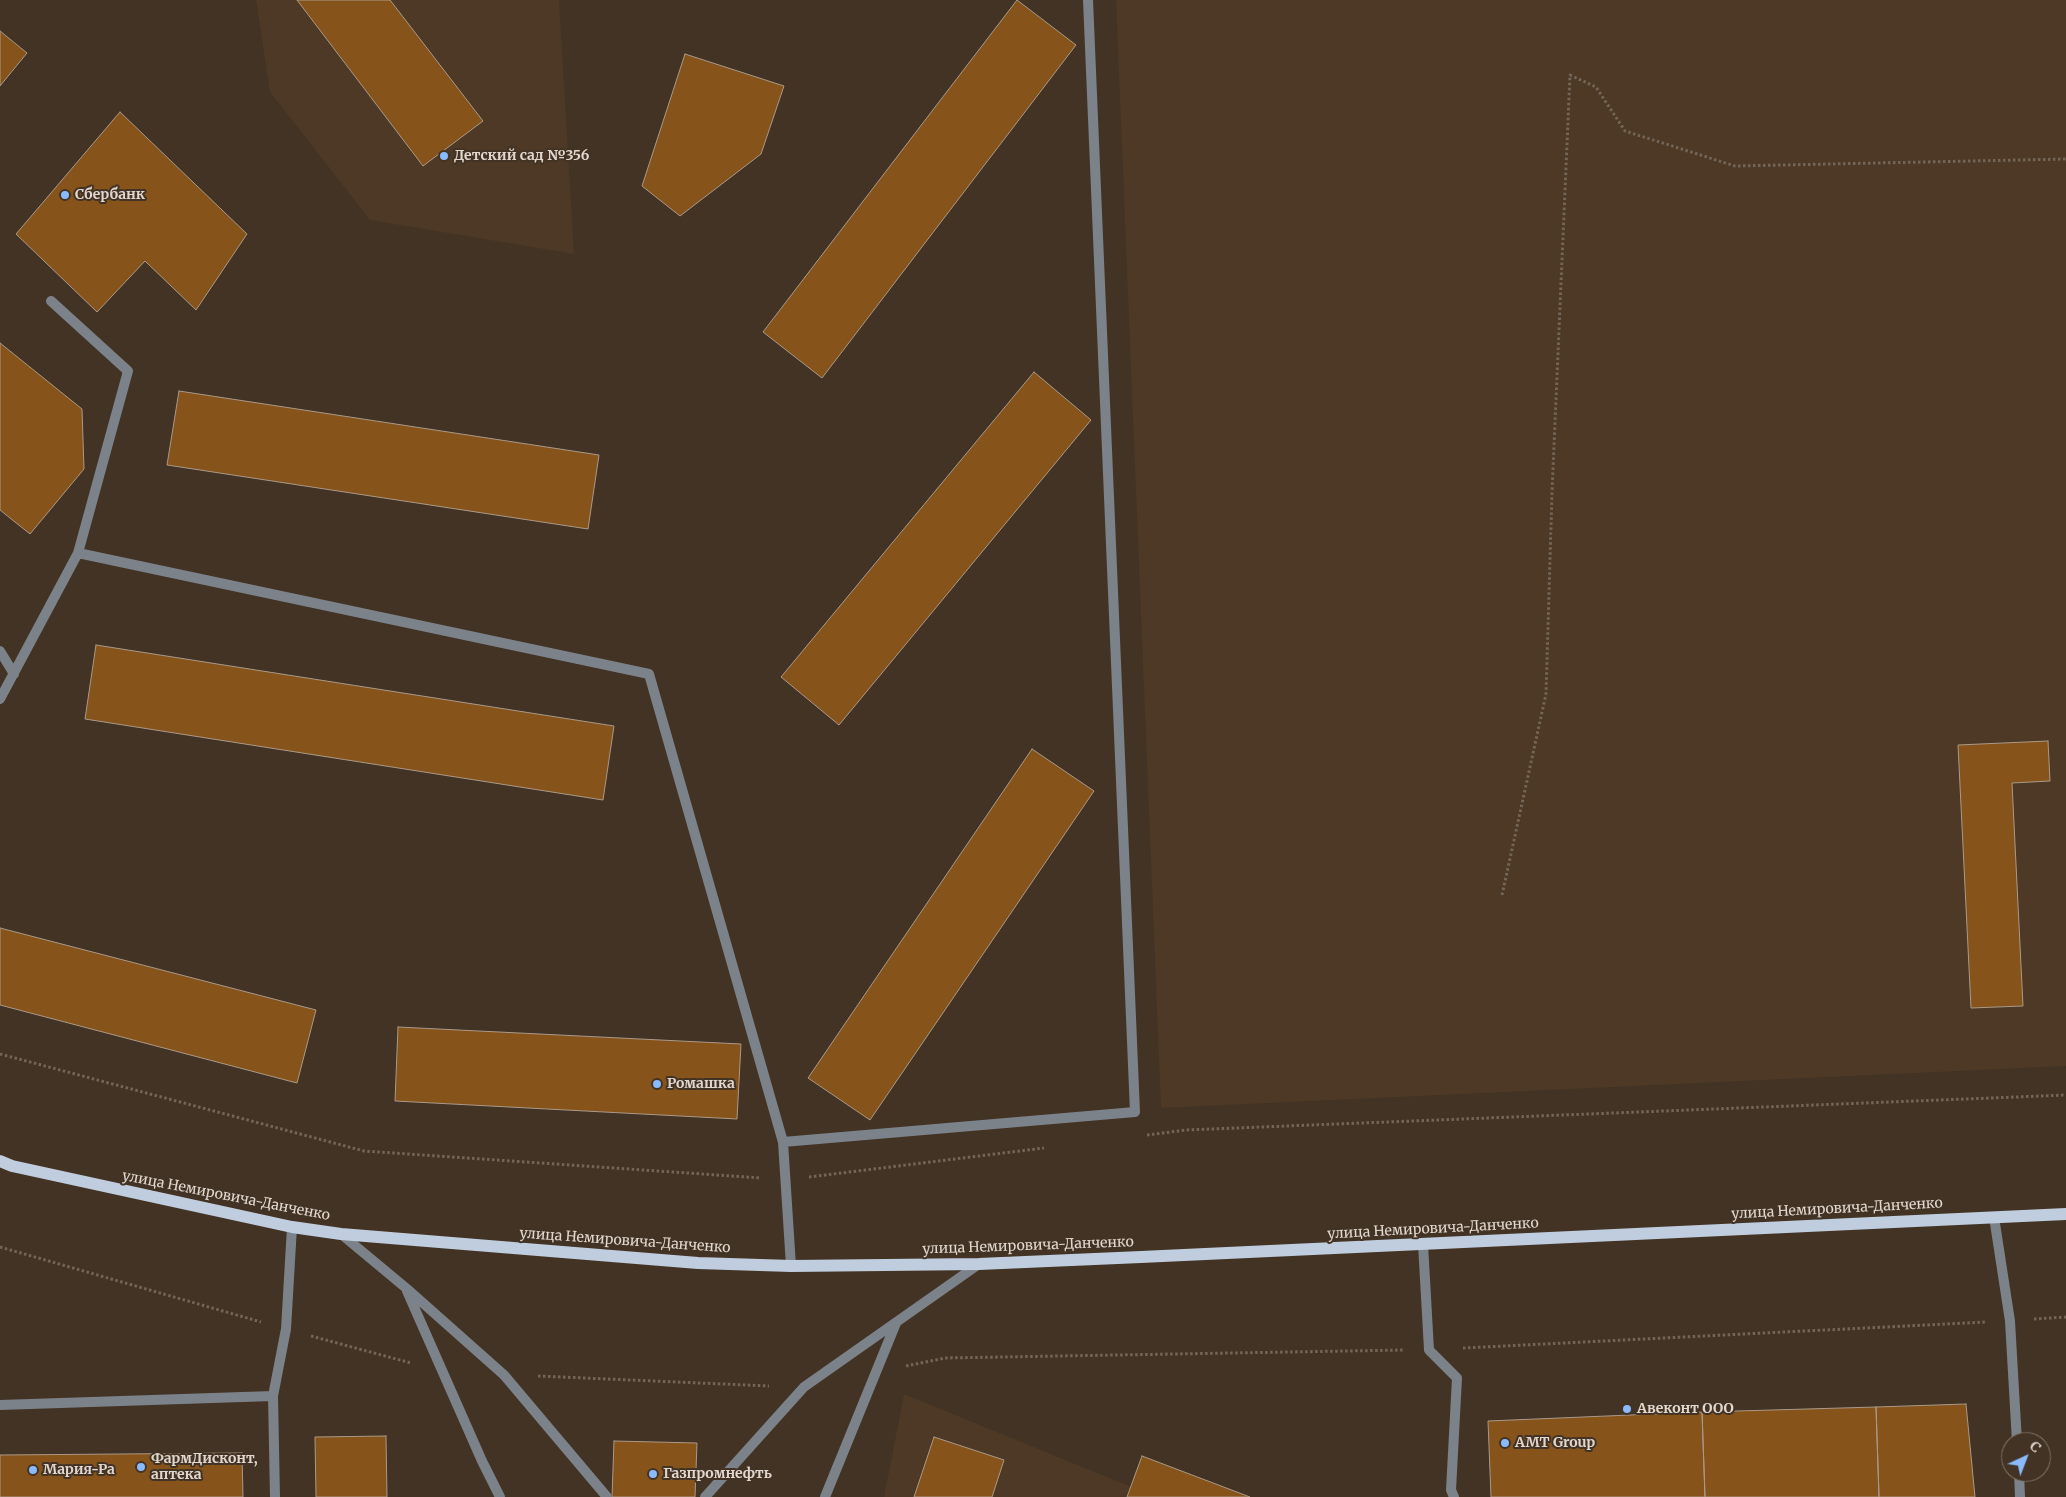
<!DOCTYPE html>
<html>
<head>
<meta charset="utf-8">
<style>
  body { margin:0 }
  #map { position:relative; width:2066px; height:1497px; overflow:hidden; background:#423324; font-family:Merriweather,serif }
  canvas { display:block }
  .north { position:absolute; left:2001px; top:1432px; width:50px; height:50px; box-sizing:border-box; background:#423324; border:1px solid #827568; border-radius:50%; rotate:43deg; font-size:14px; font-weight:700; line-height:20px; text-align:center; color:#e1d7ce }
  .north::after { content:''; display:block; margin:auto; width:18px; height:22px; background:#8bbafc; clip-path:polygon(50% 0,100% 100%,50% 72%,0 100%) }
</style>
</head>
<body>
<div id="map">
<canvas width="2066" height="1497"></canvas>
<div class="north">С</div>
</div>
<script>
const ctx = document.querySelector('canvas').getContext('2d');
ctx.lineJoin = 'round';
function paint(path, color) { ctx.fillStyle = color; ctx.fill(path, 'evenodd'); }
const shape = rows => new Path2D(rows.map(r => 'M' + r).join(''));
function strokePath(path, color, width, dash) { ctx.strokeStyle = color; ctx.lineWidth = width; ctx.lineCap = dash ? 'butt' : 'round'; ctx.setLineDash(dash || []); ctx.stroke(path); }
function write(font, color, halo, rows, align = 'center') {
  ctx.font = font + ' Merriweather,serif'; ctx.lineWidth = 4; ctx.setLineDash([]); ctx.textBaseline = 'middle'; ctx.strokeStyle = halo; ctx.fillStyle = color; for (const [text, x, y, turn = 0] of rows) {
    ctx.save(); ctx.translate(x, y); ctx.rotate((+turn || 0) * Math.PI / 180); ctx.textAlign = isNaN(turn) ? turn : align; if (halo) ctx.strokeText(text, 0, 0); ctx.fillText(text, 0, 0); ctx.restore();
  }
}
const built = shape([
  [256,0,559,0,574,254,370,220,270,92],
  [1116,0,2066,0,2066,1066,1161,1108],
  [904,1394,1156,1497,884,1497]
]);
const building = shape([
  [297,0,390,0,483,121,423,166,297,0],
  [1017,0,1076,45,822,378,763,332,1017,0],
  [0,31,27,53,0,86,0,31],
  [685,54,784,86,761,154,680,216,642,186,685,54],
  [120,112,247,234,196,310,145,261,97,312,16,234,120,112],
  [0,343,82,409,84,469,30,534,0,510,0,343],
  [1034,372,1091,420,839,725,781,677,1034,372],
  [179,391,599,455,588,529,167,465,179,391],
  [96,645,614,726,603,800,85,719,96,645],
  [2048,741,2050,781,2012,783,2023,1006,1971,1008,1958,745,2048,741],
  [1032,749,1094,791,870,1120,808,1078,1032,749],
  [0,928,316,1010,297,1083,0,1005,0,928],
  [398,1027,741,1044,737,1119,395,1101,398,1027],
  [1966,1404,1975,1497,1879,1497,1876,1407,1966,1404],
  [1876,1407,1879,1497,1705,1497,1702,1412,1876,1407],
  [1702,1412,1705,1497,1491,1497,1488,1421,1702,1412],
  [386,1436,387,1497,316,1497,315,1437,386,1436],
  [934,1437,1004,1460,992,1497,914,1497,934,1437],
  [614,1441,697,1443,695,1497,612,1497,614,1441],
  [242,1453,243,1497,0,1497,0,1455,242,1453],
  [1142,1456,1250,1497,1127,1497,1142,1456]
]);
const path = shape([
  [1502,895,1546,694,1552,492,1570,75,1596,87,1625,131,1735,166,2066,159],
  [0,1054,364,1151,761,1178],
  [1147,1135,1186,1130,2066,1095],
  [809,1177,1044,1148],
  [0,1247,261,1322],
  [2034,1319,2066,1317],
  [311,1336,411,1363],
  [1463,1348,1986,1322],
  [906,1366,945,1358,1404,1350],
  [538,1376,769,1386]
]);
const lane = shape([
  [78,553,649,674,783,1142,791,1266],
  [0,651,14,674],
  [0,699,78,553,128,371,51,301],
  [783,1142,1135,1112,1088,0],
  [1994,1217,2010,1321,2017,1442],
  [341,1234,406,1288,504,1375,607,1497],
  [1423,1244,1429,1350,1457,1378,1451,1490,1454,1497],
  [407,1291,482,1461,500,1497],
  [273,1396,286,1329,292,1227],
  [0,1405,273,1396,275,1497],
  [2019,1472,2020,1497],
  [705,1497,804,1387,979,1264],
  [825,1497,896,1323]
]);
const primary = shape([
  [0,1161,12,1166,292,1227,341,1234,698,1263,791,1266,979,1264,1141,1257,2066,1214]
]);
const markers = [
  [444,156,5,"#8bbafc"],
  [65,195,5,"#8bbafc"],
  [657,1084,5,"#8bbafc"],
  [1627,1409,5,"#8bbafc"],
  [1505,1443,5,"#8bbafc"],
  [141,1467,5,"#8bbafc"],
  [33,1470,5,"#8bbafc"],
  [653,1474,5,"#8bbafc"]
];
const poiNames = [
  ["Детский сад №356",454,156],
  ["Сбербанк",75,195],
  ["Ромашка",667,1084],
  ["Авеконт ООО",1637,1409],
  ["АМТ Group",1515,1443],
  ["ФармДисконт,",151,1459],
  ["аптека",151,1475],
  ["Мария-Ра",43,1470],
  ["Газпромнефть",663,1474]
];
const streetNames = [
  ["улица Немировича-Данченко",226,1196,11],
  ["улица Немировича-Данченко",1837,1209,-3],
  ["улица Немировича-Данченко",1433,1229,-3],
  ["улица Немировича-Данченко",625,1241,4],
  ["улица Немировича-Данченко",1028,1246,-2]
];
paint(built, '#4d3925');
paint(building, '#86541b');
strokePath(building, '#ab9988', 1);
strokePath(path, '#736558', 3, [2.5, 2.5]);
strokePath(lane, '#7c828a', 10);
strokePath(primary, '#c0cdde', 12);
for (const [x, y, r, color] of markers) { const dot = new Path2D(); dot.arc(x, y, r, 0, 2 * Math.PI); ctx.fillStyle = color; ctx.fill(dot); strokePath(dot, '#423324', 2); }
write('bold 14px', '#e1d7ce', '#423324', poiNames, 'left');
write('14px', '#e1d7ce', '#423324', streetNames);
</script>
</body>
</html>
